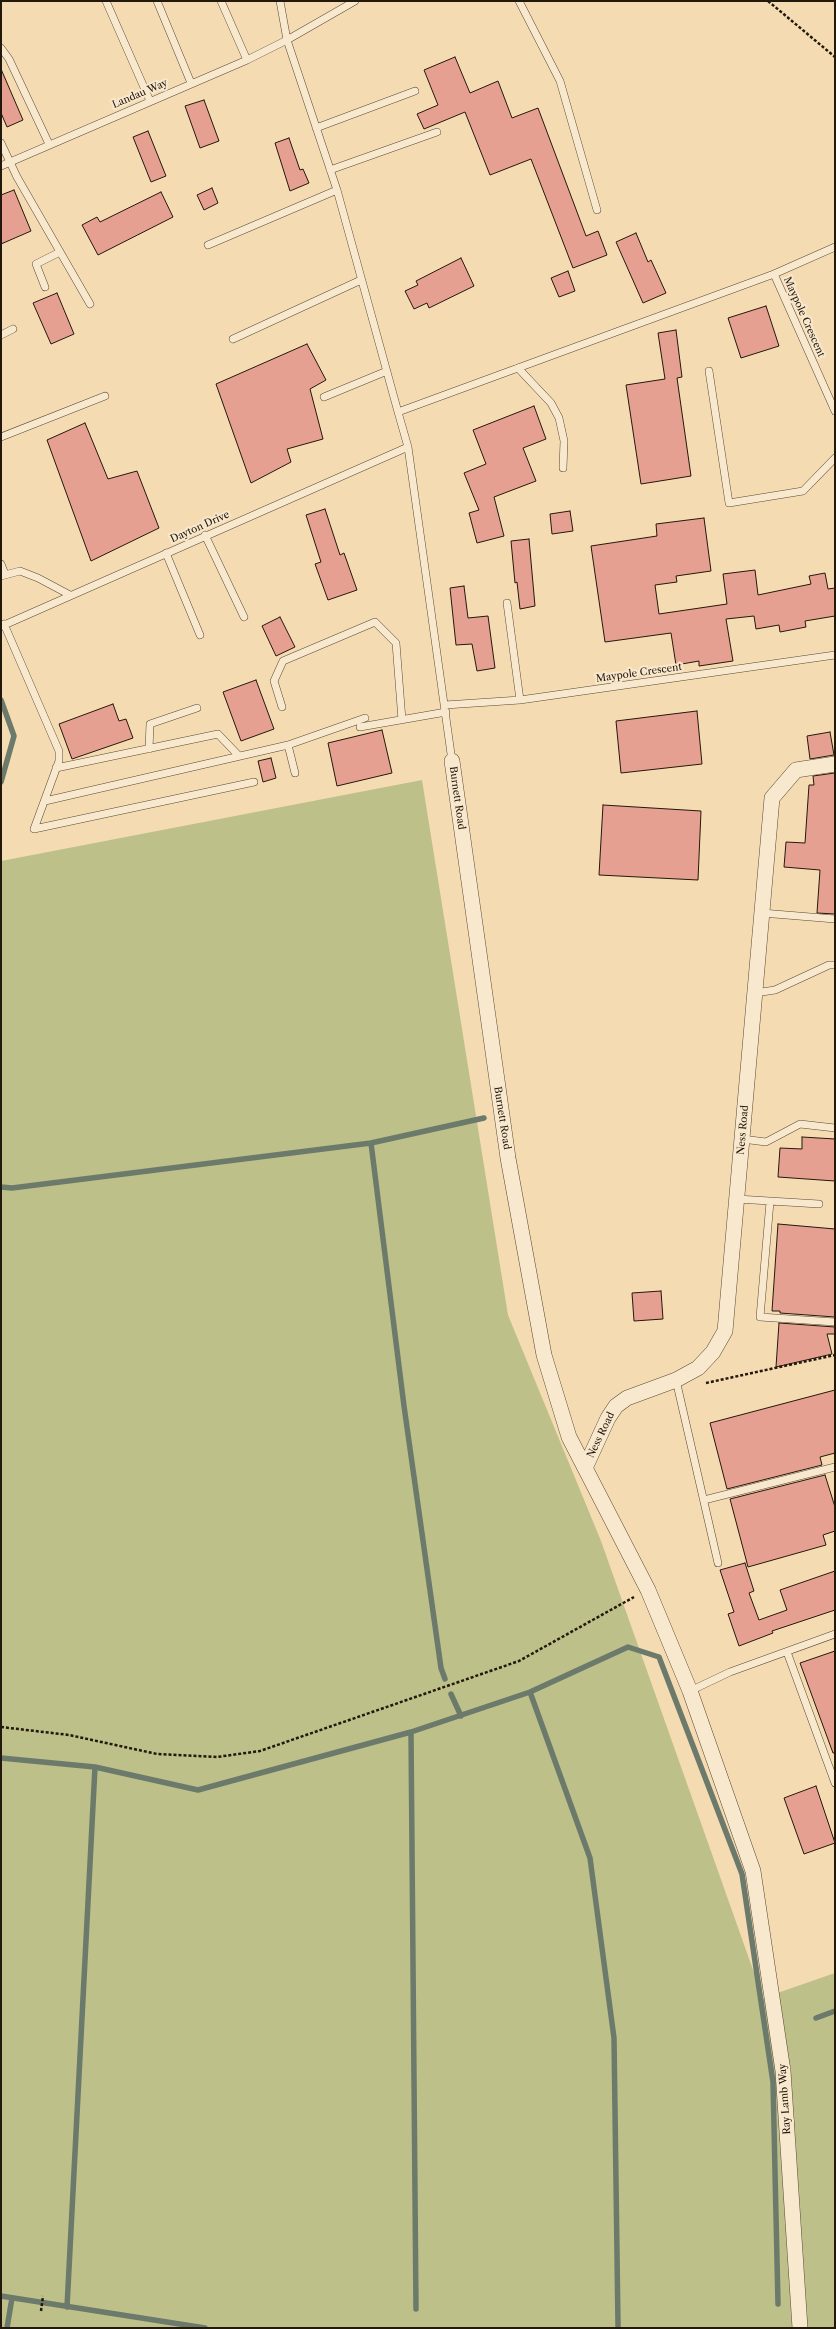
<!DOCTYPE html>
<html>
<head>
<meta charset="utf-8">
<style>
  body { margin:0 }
  #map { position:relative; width:836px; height:2329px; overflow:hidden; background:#f5dbb2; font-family:"Libre Caslon Text",serif }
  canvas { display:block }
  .frame { position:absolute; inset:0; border:2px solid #23180c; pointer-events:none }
</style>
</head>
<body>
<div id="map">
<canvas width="836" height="2329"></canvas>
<div class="frame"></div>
</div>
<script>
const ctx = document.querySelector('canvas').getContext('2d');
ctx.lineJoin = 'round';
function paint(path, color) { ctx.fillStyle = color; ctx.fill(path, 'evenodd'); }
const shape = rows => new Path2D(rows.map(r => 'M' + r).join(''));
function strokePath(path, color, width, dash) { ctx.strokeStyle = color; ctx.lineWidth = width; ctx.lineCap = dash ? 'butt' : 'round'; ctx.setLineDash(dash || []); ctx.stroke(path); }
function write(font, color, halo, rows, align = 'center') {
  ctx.font = font + ' "Libre Caslon Text",serif'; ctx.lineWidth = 4; ctx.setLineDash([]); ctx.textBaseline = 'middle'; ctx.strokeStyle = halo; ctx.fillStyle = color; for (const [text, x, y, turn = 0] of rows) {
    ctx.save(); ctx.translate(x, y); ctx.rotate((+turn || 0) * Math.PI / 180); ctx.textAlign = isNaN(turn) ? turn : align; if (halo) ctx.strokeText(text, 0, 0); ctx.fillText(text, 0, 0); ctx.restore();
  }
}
const green = shape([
  [422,780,508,1315,601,1541,763,1998,835,1973,835,2328,1,2328,1,861]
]);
const stream = shape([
  [1,700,14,736,1,782],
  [371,1143,404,1406,441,1668,445,1679],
  [1,1187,12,1188,371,1143,484,1118],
  [530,1692,590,1858,614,2038,618,2326],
  [451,1694,461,1716],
  [411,1732,416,2309],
  [1,1758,95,1767,198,1790,411,1732,530,1692,628,1647,659,1657,742,1874,773,2082,778,2304],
  [816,2018,835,2011],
  [1,2296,205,2328],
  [67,2307,95,1767],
  [7,2328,12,2298]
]);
const building = shape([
  [455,57,470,93,498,81,512,118,538,108,586,236,598,231,607,255,573,268,531,159,490,175,465,112,424,129,417,114,438,105,424,70,455,57],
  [1,69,23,120,7,127,1,113,1,69],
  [204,100,219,141,200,148,185,106,204,100],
  [148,131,166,176,151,182,133,137,148,131],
  [289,138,300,170,303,169,309,183,290,191,275,143,289,138],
  [212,188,218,203,204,210,197,195,212,188],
  [14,190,31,231,1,244,1,195,14,190],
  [161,192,173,217,98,255,82,225,97,217,100,222,161,192],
  [636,233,648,262,651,260,666,293,643,303,616,242,636,233],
  [461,258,474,286,429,308,427,303,414,309,405,291,418,285,416,281,461,258],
  [568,271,575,291,559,297,551,278,568,271],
  [57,293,74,334,51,344,33,303,57,293],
  [766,306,779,346,741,358,728,318,766,306],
  [676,330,682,377,677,378,691,476,641,484,626,385,665,379,658,333,676,330],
  [307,344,326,380,310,389,323,439,287,449,291,462,251,483,216,384,307,344],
  [534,406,546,439,523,448,536,481,494,497,504,536,477,543,469,513,479,510,464,473,486,464,473,430,534,406],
  [85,423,108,479,137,471,159,528,91,561,47,440,85,423],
  [325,509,340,555,344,553,357,590,328,600,315,564,321,562,306,515,325,509],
  [570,511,573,531,552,534,550,514,570,511],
  [704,518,711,571,676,576,677,582,655,585,659,614,727,604,723,574,755,570,758,595,811,584,809,576,825,573,828,589,835,588,835,616,805,621,806,627,780,632,779,625,756,629,754,616,726,619,733,661,699,666,699,661,676,665,671,633,605,642,591,546,657,536,656,524,704,518],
  [529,539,535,606,520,609,517,582,515,583,511,541,529,539],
  [464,586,468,618,488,616,495,668,477,671,472,644,456,645,450,588,464,586],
  [280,617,295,647,276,656,262,626,280,617],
  [256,680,274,729,241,741,223,692,256,680],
  [113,704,119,721,126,719,133,738,72,759,59,724,113,704],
  [697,711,702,764,621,773,616,721,697,711],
  [382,730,392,773,337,786,328,743,382,730],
  [830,732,834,755,810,759,807,736,830,732],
  [271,758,276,778,263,782,258,761,271,758],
  [835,773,835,914,817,913,820,870,784,867,786,842,805,843,809,785,814,785,813,776,835,773],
  [603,805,701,811,698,880,599,875,603,805],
  [802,1137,835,1139,835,1181,778,1177,780,1148,802,1149,802,1137],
  [778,1224,835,1229,835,1317,780,1313,780,1311,772,1311,778,1224],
  [661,1291,663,1319,634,1321,632,1293,661,1291],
  [779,1323,835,1327,835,1334,827,1334,832,1354,776,1367,779,1323],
  [835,1390,835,1453,820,1457,822,1465,727,1489,710,1423,835,1390],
  [825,1475,835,1507,835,1531,823,1535,826,1545,748,1567,730,1499,825,1475],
  [745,1563,754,1591,749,1593,759,1620,787,1610,780,1590,835,1571,835,1610,772,1631,773,1633,739,1646,728,1614,734,1612,720,1570,745,1563],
  [835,1651,835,1753,833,1753,800,1663,835,1651],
  [816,1786,835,1843,804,1854,784,1798,816,1786]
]);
const path = shape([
  [768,1,835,57],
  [706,1383,835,1355],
  [1,1727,69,1735,157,1754,217,1757,260,1751,519,1661,634,1597],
  [41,2311,43,2296]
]);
const service = shape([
  [106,1,150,101],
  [157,1,191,83],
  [221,1,247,60],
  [355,1,287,40,337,190,398,412],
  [519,1,560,81,597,210],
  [1,48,9,59,49,144],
  [316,128,415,91],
  [1,143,17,177,90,304],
  [1,166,247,60,287,40,280,1],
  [330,170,437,132],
  [208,245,337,190],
  [774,274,835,411],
  [45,287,36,264,60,252],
  [1,335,13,329],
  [233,339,361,280],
  [518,368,551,403,559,418,564,441,563,468],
  [709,371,729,503,803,491,835,458],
  [324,397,387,371],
  [1,437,105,396],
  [205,535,244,617],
  [166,553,200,635],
  [1,564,5,574],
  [1,576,20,571,38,578,70,595],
  [507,603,520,700],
  [4,624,59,751,59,761,34,829,254,782],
  [2,626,408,447],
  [445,705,520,700,835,655],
  [282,707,274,681,283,661,375,622,396,643,402,720],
  [360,727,446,712],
  [288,745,365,718],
  [149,749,150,724,197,708],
  [452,761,408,447,398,412,774,274,835,247],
  [56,768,218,734,239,756],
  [45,801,288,745,295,773],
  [762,913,835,919],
  [755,993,775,990,829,965,835,965],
  [742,1139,766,1142,800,1124,835,1128],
  [737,1199,819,1204],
  [770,1202,760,1317,835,1322],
  [676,1380,718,1563],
  [704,1500,835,1467],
  [787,1652,835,1783],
  [690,1691,730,1672,835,1634]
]);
const minor = shape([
  [452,761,508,1158,544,1355,569,1437,648,1590,690,1691,753,1871,783,2071,800,2328],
  [585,1468,608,1418,616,1406,627,1398,676,1380,698,1368,713,1352,725,1331,772,798,796,770,835,764]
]);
const streetNames = [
  ["Landau Way",140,94,-23],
  ["Maypole Crescent",804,317,66],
  ["Dayton Drive",200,527,-24],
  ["Maypole Crescent",639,673,-8],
  ["Burnett Road",457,798,82],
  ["Burnett Road",502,1118,81],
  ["Ness Road",743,1130,-85],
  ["Ness Road",601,1435,-64],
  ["Ray Lamb Way",785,2099,-94]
];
paint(green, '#bec08a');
strokePath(stream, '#6c7a6b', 5.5);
paint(building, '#e6a091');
strokePath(building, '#23180c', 1);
strokePath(service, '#584936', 8);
strokePath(minor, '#584936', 16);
strokePath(path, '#23180c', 2.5, [3, 2]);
strokePath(service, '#f8e8cd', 7);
strokePath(minor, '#f8e8cd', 15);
write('10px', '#23180c', '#f8e8cd', streetNames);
</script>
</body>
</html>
